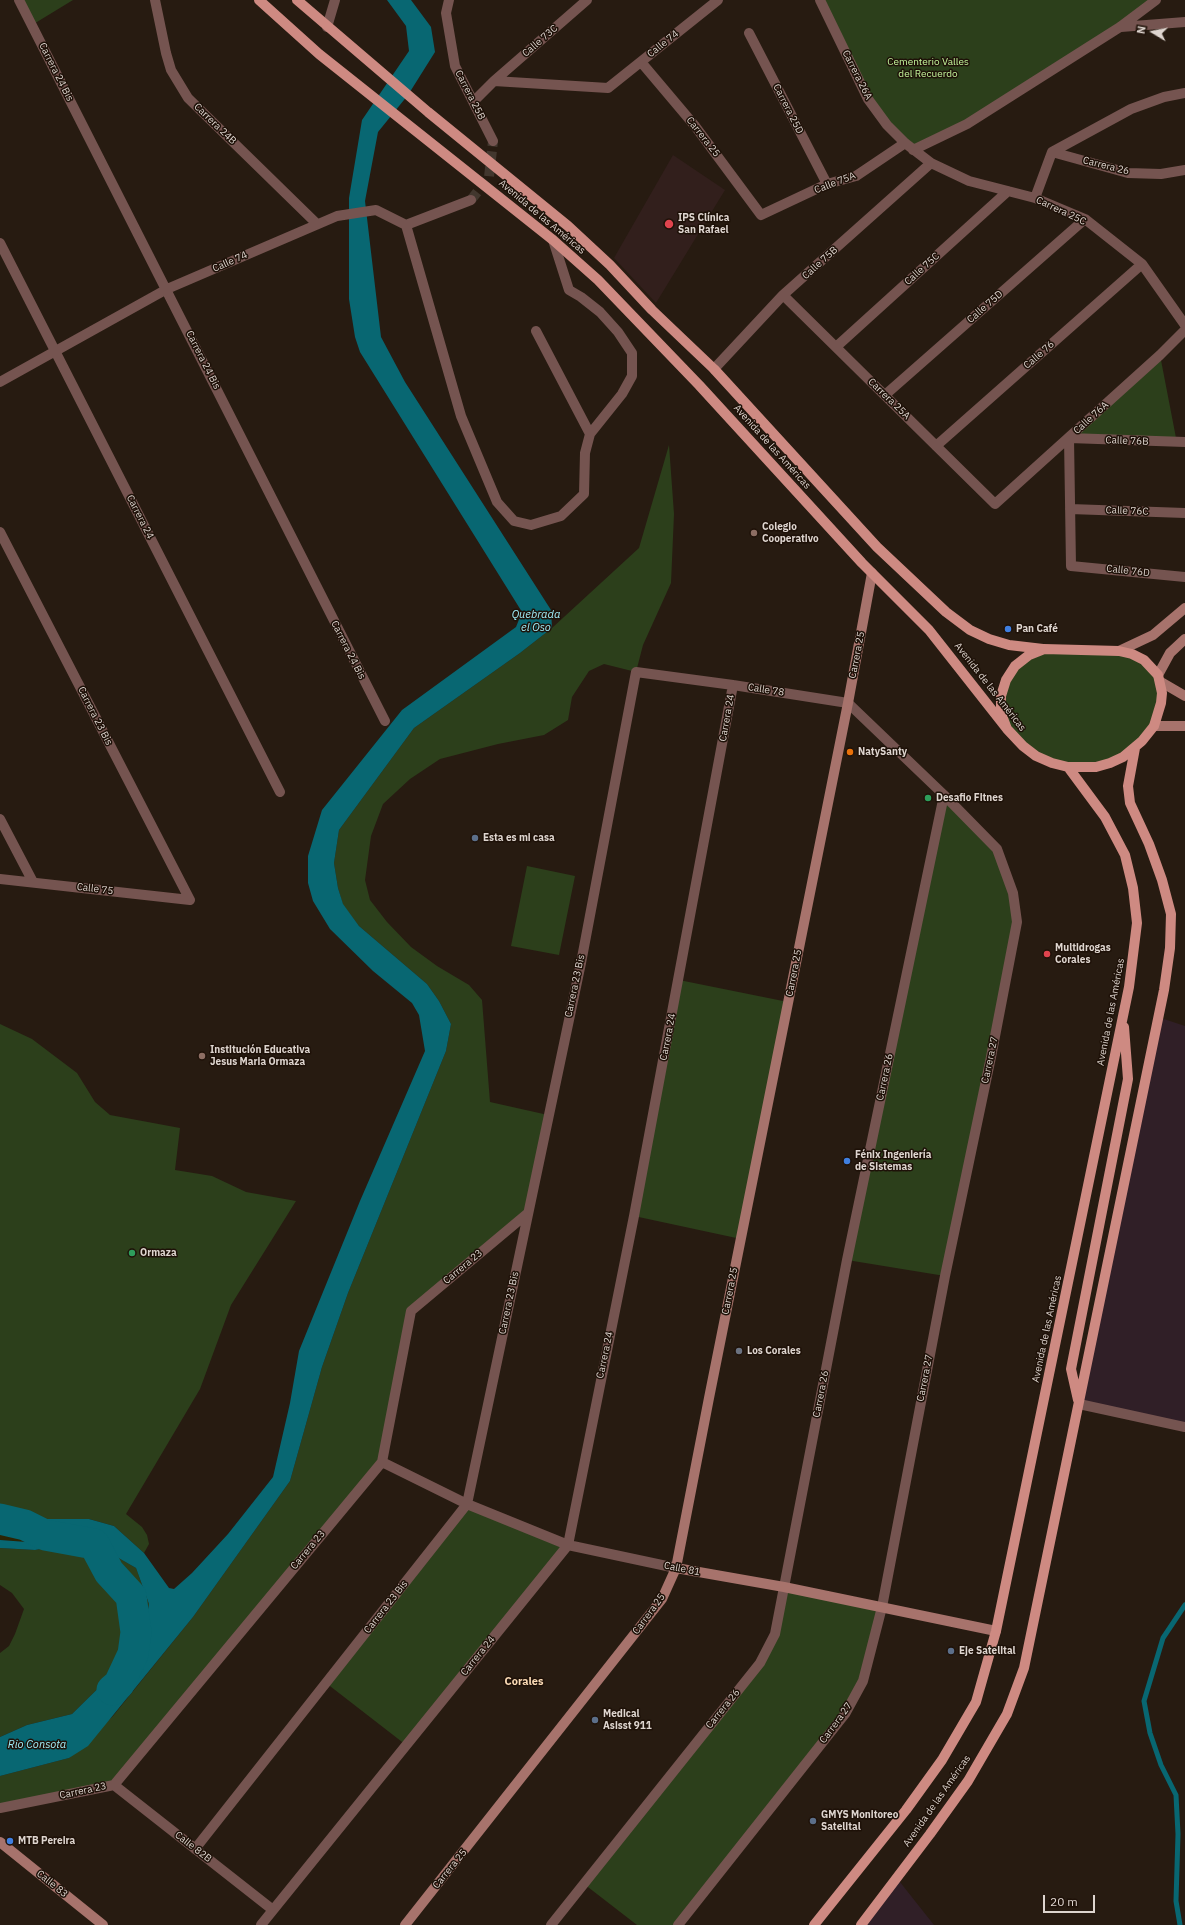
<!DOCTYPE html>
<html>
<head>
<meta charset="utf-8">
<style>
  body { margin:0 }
  #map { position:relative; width:1185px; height:1925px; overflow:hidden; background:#271b11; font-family:"IBM Plex Sans",sans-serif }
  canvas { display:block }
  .north { position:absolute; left:1133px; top:12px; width:40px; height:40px; -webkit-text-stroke:3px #1e1108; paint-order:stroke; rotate:280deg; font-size:11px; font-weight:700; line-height:16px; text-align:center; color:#ded5cf }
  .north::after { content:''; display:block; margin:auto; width:14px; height:18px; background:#ded5cf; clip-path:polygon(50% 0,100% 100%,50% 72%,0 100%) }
  .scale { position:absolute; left:1043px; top:1895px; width:52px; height:18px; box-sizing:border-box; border:2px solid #ded5cf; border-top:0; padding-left:5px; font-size:12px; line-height:14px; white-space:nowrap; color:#ded5cf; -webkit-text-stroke:3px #1e1108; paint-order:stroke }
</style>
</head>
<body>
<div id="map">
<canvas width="1185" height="1925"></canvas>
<div class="north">N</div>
<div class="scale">20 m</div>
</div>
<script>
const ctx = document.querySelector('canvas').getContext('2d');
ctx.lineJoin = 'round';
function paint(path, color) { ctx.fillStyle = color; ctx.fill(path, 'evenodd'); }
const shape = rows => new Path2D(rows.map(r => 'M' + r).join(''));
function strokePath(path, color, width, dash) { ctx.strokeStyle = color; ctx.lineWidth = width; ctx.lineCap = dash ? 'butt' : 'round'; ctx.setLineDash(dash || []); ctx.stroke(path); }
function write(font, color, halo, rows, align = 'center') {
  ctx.font = font + ' "IBM Plex Sans",sans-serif'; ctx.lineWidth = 3; ctx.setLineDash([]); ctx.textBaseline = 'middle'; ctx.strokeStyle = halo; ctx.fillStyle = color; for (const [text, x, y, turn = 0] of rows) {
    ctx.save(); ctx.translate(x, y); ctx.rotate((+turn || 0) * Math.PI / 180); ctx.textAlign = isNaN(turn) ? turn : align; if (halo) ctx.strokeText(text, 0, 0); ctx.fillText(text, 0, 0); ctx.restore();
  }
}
const industrial = shape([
  [1158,1017,1185,1026,1185,1427,1079,1404],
  [896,1877,934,1925,861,1925]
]);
const medical = shape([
  [673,155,725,190,656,303,614,258]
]);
const green = shape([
  [19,0,73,0,32,25],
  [820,0,1156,0,967,124,913,150,887,125],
  [1160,355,1177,443,1069,438],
  [669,445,674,514,671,583,643,645,636,672,604,664,589,671,572,697,568,720,544,735,498,744,440,759,410,779,383,804,371,836,365,880,370,900,387,922,411,947,437,966,469,985,482,1000,490,1102,548,1115,528,1213,411,1311,382,1462,114,1785,0,1808,0,1776,69,1758,113,1716,193,1617,290,1481,322,1367,348,1293,446,1051,451,1024,439,1001,427,984,359,926,343,905,338,888,334,863,339,830,414,728,520,653,552,628,639,548],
  [1044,649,1132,654,1161,682,1154,726,1110,763,1068,767,1023,746,1001,713,1006,680,1015,666],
  [944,795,997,849,1017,922,945,1276,847,1260],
  [527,866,575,876,559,955,511,946],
  [679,980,788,1002,741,1239,634,1216],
  [0,1024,32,1039,77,1073,95,1102,110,1115,180,1128,175,1170,212,1176,246,1192,296,1201,231,1305,200,1389,126,1514,142,1527,147,1535,149,1544,144,1553,114,1526,89,1519,44,1519,0,1512],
  [467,1504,568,1545,406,1745,326,1683],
  [78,1542,94,1544,136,1568,149,1604,143,1636,133,1654,72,1714,27,1725,0,1737,0,1653,9,1646,15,1634,24,1609,12,1593,0,1585,0,1548,35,1550],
  [784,1587,882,1607,863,1681,845,1714,678,1925,637,1925,584,1884,760,1663,775,1634]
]);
const sand = shape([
  [0,1519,25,1525,45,1535,27,1542,0,1540]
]);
const water = shape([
  [387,0,411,0,431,27,435,52,408,95,378,132,365,201,381,337,405,382,551,610,552,628,520,653,414,728,339,830,334,863,338,888,343,904,359,926,427,984,439,1001,451,1024,446,1051,348,1293,322,1367,290,1481,193,1617,88,1746,69,1758,0,1776,0,1737,27,1725,72,1714,133,1654,143,1636,149,1604,136,1568,94,1544,78,1542,35,1550,0,1548,0,1540,27,1542,45,1535,25,1525,0,1519,0,1512,44,1519,89,1519,114,1526,144,1553,169,1588,174,1589,192,1573,228,1534,273,1477,290,1403,299,1351,360,1201,425,1051,419,1015,412,1003,373,971,330,929,313,901,308,883,308,856,322,810,402,710,516,627,522,612,360,352,355,337,349,299,349,198,362,120,409,51,406,26]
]);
const stream = shape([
  [1180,1925,1176,1901,1178,1834,1176,1795,1161,1765,1150,1733,1144,1701,1163,1638,1185,1605]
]);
const river = shape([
  [0,1519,25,1525,45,1535,94,1544,109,1572,131,1596,136,1632,133,1654,119,1684,112,1690]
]);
const streetTunnel = shape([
  [471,200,489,177,493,141]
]);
const street = shape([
  [19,0,385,721],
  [155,0,166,53,171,70,188,98,317,224],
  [449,0,446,13,455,66,493,141],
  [820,0,868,99,887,125,905,143,931,163,969,181,1035,198,1085,219,1142,264,1185,325],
  [327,27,335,0],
  [1121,27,1185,22],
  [749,33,827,184],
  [641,62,695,126,761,215,827,184,856,176,905,143],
  [494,81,587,0],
  [474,101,494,81,608,88,718,0],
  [913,150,967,124,1120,27,1156,0],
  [1052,152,1131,109,1164,97,1185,93],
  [1052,152,1128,173,1161,174,1185,170],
  [1035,198,1052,152],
  [406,225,461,416,497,502,514,521,531,525,561,516,584,494,585,453,590,434,622,394,632,376,632,353,618,332,600,312,581,297,569,290,553,240],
  [0,243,280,792],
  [783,295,995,504,1160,355,1185,330],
  [536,331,590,434],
  [836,347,1008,191],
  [714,369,783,295,931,163],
  [0,382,167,289,337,216,376,210,406,225,471,200],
  [885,395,1085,219],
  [1069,438,1071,566,1185,577],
  [1069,438,1185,442],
  [936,446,1142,264],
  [1070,509,1185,513],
  [0,532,190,900],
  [0,819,33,882],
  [0,879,190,900],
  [1079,1404,1185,1427],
  [382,1462,467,1504,568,1545,676,1568],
  [114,1785,273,1910],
  [0,1808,114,1785,382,1462,411,1311,528,1213],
  [195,1849,467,1504,581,963,636,672,733,685,848,703,944,795,997,849,1013,893,1017,922,991,1057,945,1276,882,1607,863,1681,845,1714,678,1925],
  [261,1925,568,1545,634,1216,733,685],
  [551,1925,760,1663,775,1634,847,1260,944,795]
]);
const secondary = shape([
  [1119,651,1153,635,1185,608],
  [1158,675,1170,653,1185,639],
  [1161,682,1185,696],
  [1154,726,1185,726],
  [676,1568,784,1587,996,1631],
  [0,1842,103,1925],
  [405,1925,662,1599,676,1568,709,1398,848,703,872,573]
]);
const primary = shape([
  [259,0,319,54,553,240,598,280,699,385,862,563,929,630,1007,729,1023,746,1036,756,1052,763,1068,767,1096,767,1110,763,1123,757,1142,741,1154,726,1161,703,1162,693,1158,675,1144,660,1132,654,1119,651,1044,649,1029,655,1015,666,1006,680,1001,696,1001,713,1007,729],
  [297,0,428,112,568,226,610,265,652,310,714,369,877,547,946,612,970,630,989,639,1009,645,1043,649],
  [1078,1400,1071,1369,1128,1079,1124,1027],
  [814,1925,906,1810,942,1760,976,1702,996,1631,1129,987,1137,923,1133,888,1125,855,1105,817,1068,767],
  [861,1925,930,1834,968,1781,1007,1714,1024,1668,1164,990,1170,948,1171,914,1162,880,1149,844,1130,803,1128,786,1135,748]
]);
const markers = [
  [669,224,5,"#e0444e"],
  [754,533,4,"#8d6e63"],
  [1008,629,4,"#3f7fe0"],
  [850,752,4,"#e8710a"],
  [928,798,4,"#2e9e5b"],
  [475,838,4,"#5c6f8a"],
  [1047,954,4,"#e0444e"],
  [202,1056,4,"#8d6e63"],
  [847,1161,4,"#3f7fe0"],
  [132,1253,4,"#2e9e5b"],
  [739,1351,4,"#6b7280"],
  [951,1651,4,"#5c6f8a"],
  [595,1720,4,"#5c6f8a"],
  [813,1821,4,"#5c6f8a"],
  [10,1841,4,"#3f7fe0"]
];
const streetNames = [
  ["Calle 73C",540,41,-41],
  ["Calle 74",663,44,-39],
  ["Carrera 24 Bis",56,72,63],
  ["Carrera 26A",857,75,63],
  ["Carrera 25B",470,95,63],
  ["Carrera 25D",788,109,63],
  ["Carrera 24B",215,124,44],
  ["Carrera 25",703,137,52],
  ["Carrera 26",1106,166,14],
  ["Calle 75A",835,183,-21],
  ["Carrera 25C",1061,211,25],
  ["Avenida de las Américas",542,217,40],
  ["Calle 74",230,262,-24],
  ["Calle 75B",820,263,-42],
  ["Calle 75C",922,269,-42],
  ["Calle 75D",985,307,-41],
  ["Calle 76",1039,355,-41],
  ["Carrera 24 Bis",203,360,63],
  ["Carrera 25A",889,399,44],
  ["Calle 76A",1091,418,-42],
  ["Calle 76B",1127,441,2],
  ["Avenida de las Américas",772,447,48],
  ["Calle 76C",1127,511,2],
  ["Carrera 24",140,517,63],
  ["Calle 76D",1128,571,6],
  ["Carrera 24 Bis",348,650,63],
  ["Carrera 25",857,655,-79],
  ["Avenida de las Américas",990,687,52],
  ["Calle 78",766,690,9],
  ["Carrera 23 Bis",95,716,63],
  ["Carrera 24",727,718,-80],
  ["Calle 75",95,889,7],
  ["Carrera 25",794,973,-79],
  ["Carrera 23 Bis",575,986,-78],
  ["Avenida de las Américas",1111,1012,-79],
  ["Carrera 24",668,1037,-79],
  ["Carrera 27",990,1060,-78],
  ["Carrera 26",885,1077,-78],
  ["Carrera 23",463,1267,-40],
  ["Carrera 25",730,1291,-79],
  ["Carrera 23 Bis",509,1303,-78],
  ["Avenida de las Américas",1047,1329,-78],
  ["Carrera 24",605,1355,-78],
  ["Carrera 27",925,1378,-79],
  ["Carrera 26",821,1394,-79],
  ["Carrera 23",308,1550,-50],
  ["Calle 81",682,1569,11],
  ["Carrera 23 Bis",386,1607,-52],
  ["Carrera 25",649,1614,-54],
  ["Carrera 24",478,1656,-51],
  ["Carrera 26",723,1709,-51],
  ["Carrera 27",836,1723,-54],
  ["Carrera 23",83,1791,-12],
  ["Avenida de las Américas",937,1801,-55],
  ["Calle 82B",193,1847,38],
  ["Carrera 25",450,1869,-51],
  ["Calle 83",52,1884,39]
];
const parkNames = [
  ["Cementerio Valles",928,62],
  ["del Recuerdo",928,74]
];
const poiNames = [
  ["IPS Clínica",678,218],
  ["San Rafael",678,230],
  ["Colegio",762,527],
  ["Cooperativo",762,539],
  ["Pan Café",1016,629],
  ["NatySanty",858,752],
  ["Desafio Fitnes",936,798],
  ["Esta es mi casa",483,838],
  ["Multidrogas",1055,948],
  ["Corales",1055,960],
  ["Institución Educativa",210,1050],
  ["Jesus Maria Ormaza",210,1062],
  ["Fénix Ingeniería",855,1155],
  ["de Sistemas",855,1167],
  ["Ormaza",140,1253],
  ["Los Corales",747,1351],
  ["Eje Satelital",959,1651],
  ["Medical",603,1714],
  ["Asisst 911",603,1726],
  ["GMYS Monitoreo",821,1815],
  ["Satelital",821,1827],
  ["MTB Pereira",18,1841]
];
const waterNames = [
  ["Quebrada",536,615],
  ["el Oso",536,628],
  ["Rio Consota",37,1745]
];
const neighbourhoodNames = [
  ["Corales",524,1682]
];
paint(industrial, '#301f27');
paint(medical, '#321f1c');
paint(green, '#2c3f1b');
paint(sand, '#2c2403');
paint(water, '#086772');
strokePath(stream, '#086772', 5);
strokePath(river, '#086772', 31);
strokePath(streetTunnel, '#42372e', 10, [10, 5]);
strokePath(street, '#755450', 10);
strokePath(secondary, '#a7736c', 10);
strokePath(primary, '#ce8a82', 10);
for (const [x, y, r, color] of markers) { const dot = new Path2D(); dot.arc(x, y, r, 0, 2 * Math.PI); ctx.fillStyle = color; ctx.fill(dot); strokePath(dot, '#1e1108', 1.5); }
write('10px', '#ded5cf', '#1e1108', streetNames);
write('10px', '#c4f69c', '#1e1108', parkNames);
write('bold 10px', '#ded5cf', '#1e1108', poiNames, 'left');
write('italic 11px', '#9fedf8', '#1e1108', waterNames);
write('bold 11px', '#fadab5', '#1e1108', neighbourhoodNames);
</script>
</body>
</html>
